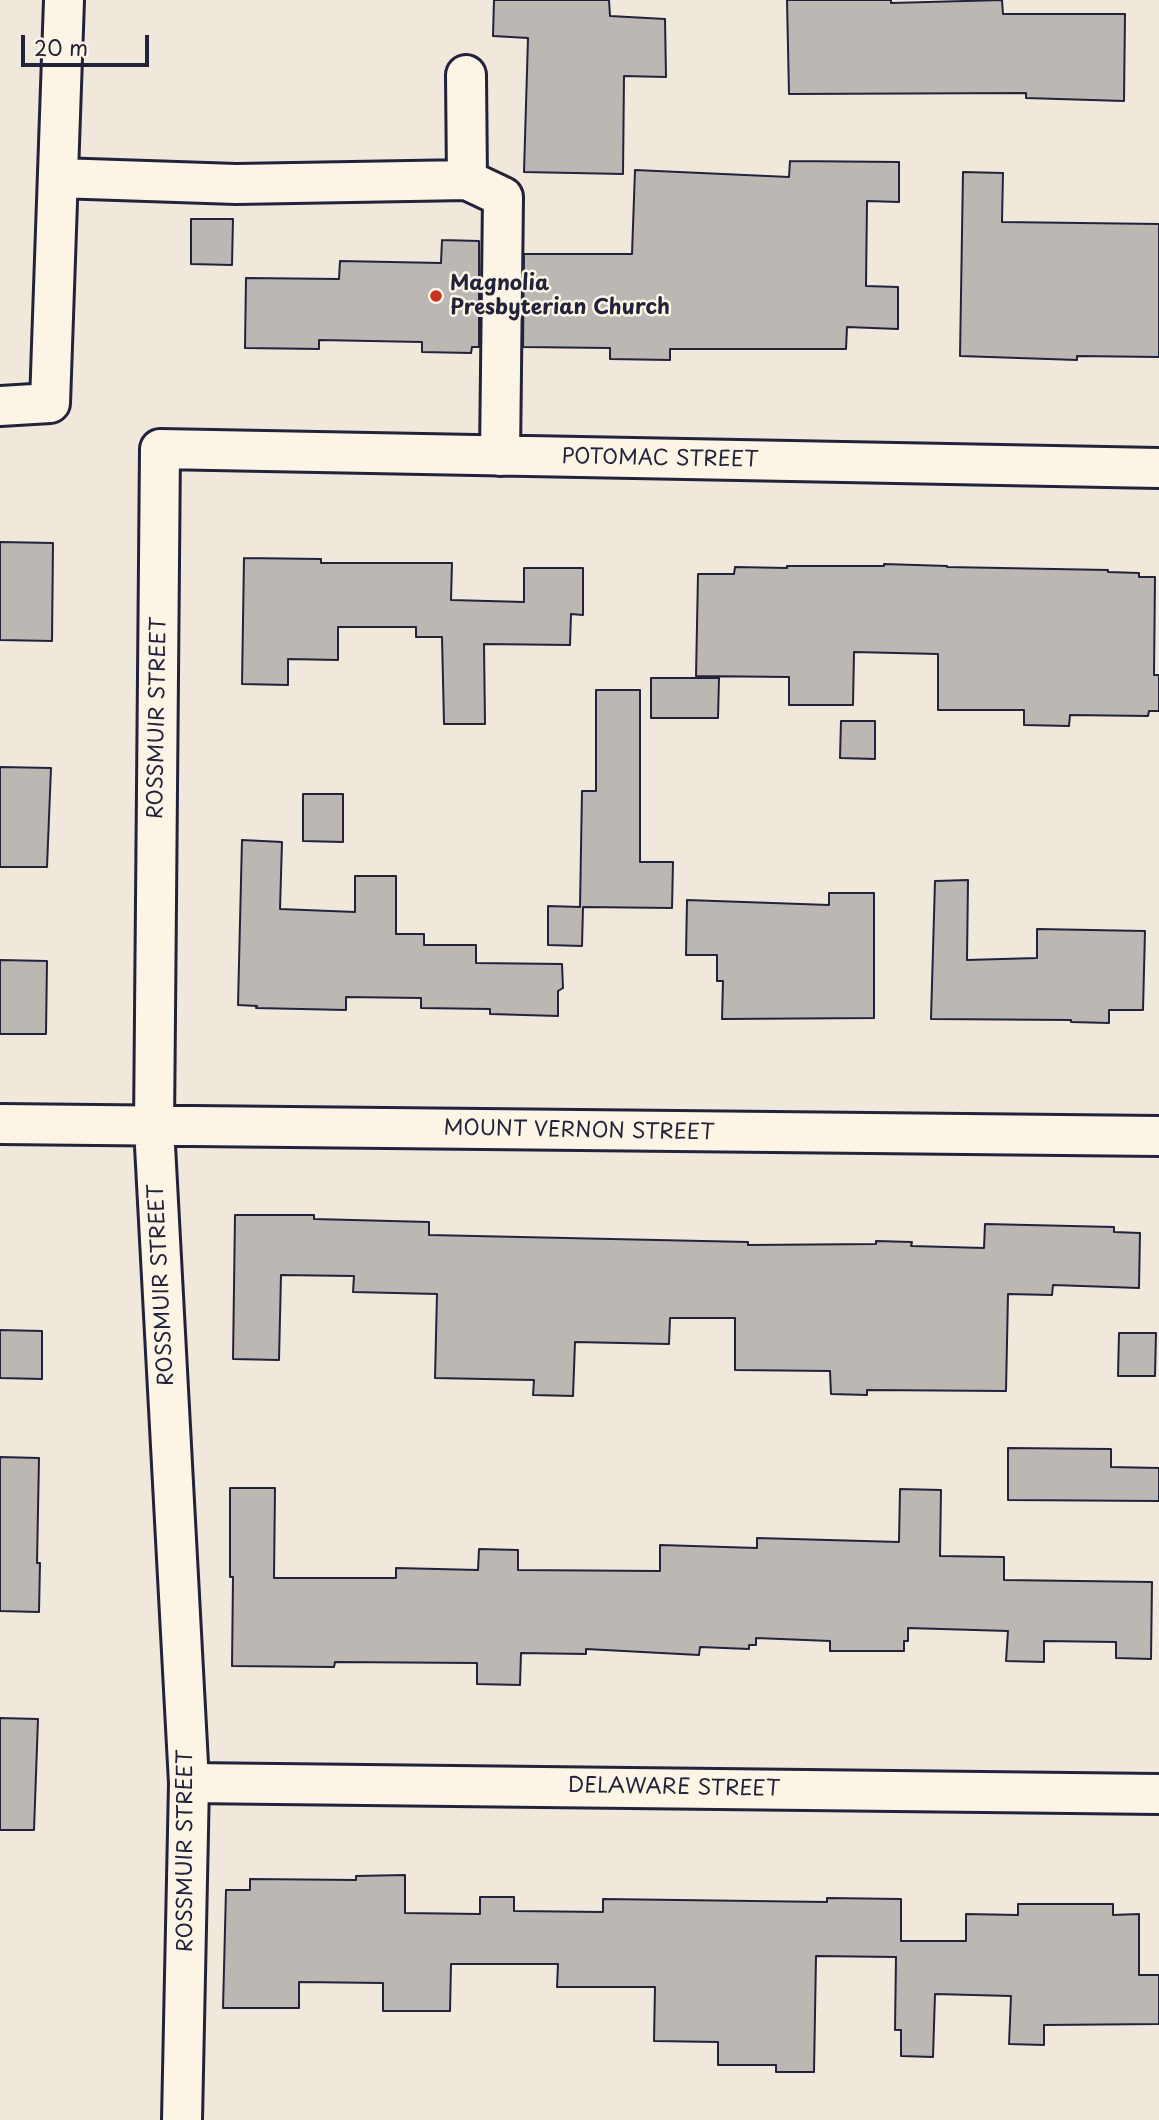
<!DOCTYPE html>
<html>
<head>
<meta charset="utf-8">
<style>
  body { margin:0 }
  #map { position:relative; width:1159px; height:2120px; overflow:hidden; background:#efe8db; font-family:"Playpen Sans",sans-serif }
  canvas { display:block }
  .scale { position:absolute; left:21px; top:35px; width:128px; height:32px; box-sizing:border-box; border:4px solid #22223b; border-top:0; padding-left:9px; font-size:21px; line-height:24px; white-space:nowrap; color:#22223b; -webkit-text-stroke:5px #fcf5e5; paint-order:stroke }
</style>
</head>
<body>
<div id="map">
<canvas width="1159" height="2120"></canvas>
<div class="scale">20 m</div>
</div>
<script>
const ctx = document.querySelector('canvas').getContext('2d');
ctx.lineJoin = 'round';
function paint(path, color) { ctx.fillStyle = color; ctx.fill(path, 'evenodd'); }
const shape = rows => new Path2D(rows.map(r => 'M' + r).join(''));
function strokePath(path, color, width, dash) { ctx.strokeStyle = color; ctx.lineWidth = width; ctx.lineCap = dash ? 'butt' : 'round'; ctx.setLineDash(dash || []); ctx.stroke(path); }
function write(font, color, halo, rows, align = 'center') {
  ctx.font = font + ' "Playpen Sans",sans-serif'; ctx.lineWidth = 5; ctx.setLineDash([]); ctx.textBaseline = 'middle'; ctx.strokeStyle = halo; ctx.fillStyle = color; for (const [text, x, y, turn = 0] of rows) {
    ctx.save(); ctx.translate(x, y); ctx.rotate((+turn || 0) * Math.PI / 180); ctx.textAlign = isNaN(turn) ? turn : align; if (halo) ctx.strokeText(text, 0, 0); ctx.fillText(text, 0, 0); ctx.restore();
  }
}
const building = shape([
  [494,0,609,0,610,16,665,19,666,77,624,76,623,174,524,172,528,38,493,36,494,0],
  [787,0,891,0,891,3,1002,0,1003,14,1125,14,1124,101,1026,98,1026,93,789,94,787,0],
  [790,161,899,162,899,202,867,201,866,286,898,287,898,329,847,327,846,349,670,349,670,360,610,359,610,348,523,347,524,254,632,254,635,170,789,177,790,161],
  [963,172,1003,173,1002,222,1159,224,1159,357,1077,356,1077,360,960,356,963,172],
  [191,219,233,219,232,265,191,264,191,219],
  [442,240,479,241,479,347,472,347,471,353,422,352,422,342,319,340,319,349,245,348,246,278,339,279,340,261,441,263,442,240],
  [0,542,53,543,52,641,0,640,0,542],
  [244,558,321,559,321,563,452,563,451,600,524,602,524,568,583,568,583,615,571,614,570,645,484,644,485,724,444,724,442,637,416,637,416,627,338,627,338,660,288,659,288,685,242,684,244,558],
  [884,564,947,566,947,567,1108,570,1108,572,1139,573,1139,577,1155,577,1154,675,1159,675,1159,711,1149,711,1148,716,1070,715,1069,726,1024,725,1024,710,938,710,938,654,854,652,853,705,789,705,789,677,696,676,698,574,734,574,735,567,787,568,787,566,884,566,884,564],
  [651,678,719,678,718,718,651,718,651,678],
  [596,690,640,690,640,862,673,862,672,908,583,907,582,946,548,945,548,906,580,907,582,791,596,791,596,690],
  [841,721,875,721,875,759,840,758,841,721],
  [0,767,51,768,47,867,0,867,0,767],
  [303,794,343,794,343,842,303,841,303,794],
  [242,840,282,842,280,909,355,912,355,876,396,876,396,934,424,934,424,945,476,945,476,963,562,964,563,988,558,991,558,1016,490,1014,490,1009,421,1008,421,998,346,997,346,1010,256,1008,257,1006,238,1005,242,840],
  [968,880,967,960,1037,958,1037,929,1145,931,1143,1010,1109,1010,1109,1023,1071,1022,1071,1020,931,1019,935,881,968,880],
  [829,893,874,893,874,1018,722,1019,723,981,717,981,717,955,686,955,687,900,829,905,829,893],
  [0,960,47,961,46,1034,0,1034,0,960],
  [235,1215,314,1215,314,1219,429,1222,429,1235,748,1242,748,1245,876,1244,876,1241,912,1242,911,1246,984,1248,985,1224,1114,1227,1114,1232,1140,1233,1139,1288,1053,1285,1052,1295,1008,1294,1006,1391,867,1390,867,1395,831,1394,830,1371,735,1370,735,1318,670,1318,669,1344,575,1342,573,1396,533,1395,534,1380,435,1378,437,1294,353,1292,354,1276,281,1275,279,1360,233,1359,235,1215],
  [0,1330,42,1331,42,1379,0,1378,0,1330],
  [1119,1333,1156,1333,1155,1376,1118,1376,1119,1333],
  [1008,1448,1111,1449,1111,1467,1159,1468,1159,1501,1008,1500,1008,1448],
  [0,1457,39,1458,37,1563,40,1563,39,1612,0,1611,0,1457],
  [230,1488,275,1488,274,1578,396,1578,396,1568,478,1570,479,1549,518,1550,518,1570,660,1571,660,1545,757,1548,757,1538,899,1542,900,1489,941,1490,940,1556,1004,1557,1004,1580,1152,1582,1151,1659,1116,1658,1116,1642,1044,1641,1044,1662,1006,1661,1008,1631,908,1628,908,1641,904,1641,904,1651,830,1651,830,1641,756,1638,756,1645,749,1645,749,1649,700,1647,699,1655,586,1649,586,1654,521,1653,520,1685,477,1684,477,1663,335,1662,334,1667,232,1666,233,1577,230,1577,230,1488],
  [0,1718,38,1719,34,1830,0,1830,0,1718],
  [405,1875,405,1913,480,1914,480,1897,514,1897,514,1911,603,1912,603,1899,827,1902,827,1898,901,1899,901,1941,966,1941,966,1914,1018,1915,1018,1904,1113,1904,1113,1915,1139,1914,1139,1975,1159,1975,1159,2024,1044,2025,1044,2045,1009,2044,1011,1996,935,1994,933,2057,901,2056,901,2030,895,2030,896,1957,816,1956,814,2072,776,2072,776,2065,718,2065,718,2042,654,2041,655,1987,557,1987,558,1964,451,1964,450,2011,383,2011,383,1983,299,1982,299,2008,223,2008,226,1890,250,1890,250,1879,356,1880,356,1876,405,1875]
]);
const minor = shape([
  [58,178,236,184,467,180,466,75],
  [467,180,503,197,500,456],
  [0,406,50,403,64,0],
  [0,1124,1159,1136],
  [189,1783,1159,1794],
  [182,2120,189,1783,154,1127,160,449,1159,468]
]);
const markers = [
  [436,296,7,"#c8321e"]
];
const poiNames = [
  ["Magnolia",450,284],
  ["Presbyterian Church",450,308]
];
const streetNames = [
  ["POTOMAC STREET",660,459,1],
  ["ROSSMUIR STREET",158,718,-89],
  ["MOUNT VERNON STREET",579,1131,1],
  ["ROSSMUIR STREET",162,1285,-93],
  ["DELAWARE STREET",674,1788,1],
  ["ROSSMUIR STREET",186,1851,-90]
];
paint(building, '#bcb7b3');
strokePath(building, '#22223b', 2);
strokePath(minor, '#22223b', 44);
strokePath(minor, '#fcf5e5', 38);
for (const [x, y, r, color] of markers) { const dot = new Path2D(); dot.arc(x, y, r, 0, 2 * Math.PI); ctx.fillStyle = color; ctx.fill(dot); strokePath(dot, '#fcf5e5', 2.5); }
write('bold 21px', '#22223b', '#fcf5e5', poiNames, 'left');
write('21px', '#22223b', '#fcf5e5', streetNames);
</script>
</body>
</html>
